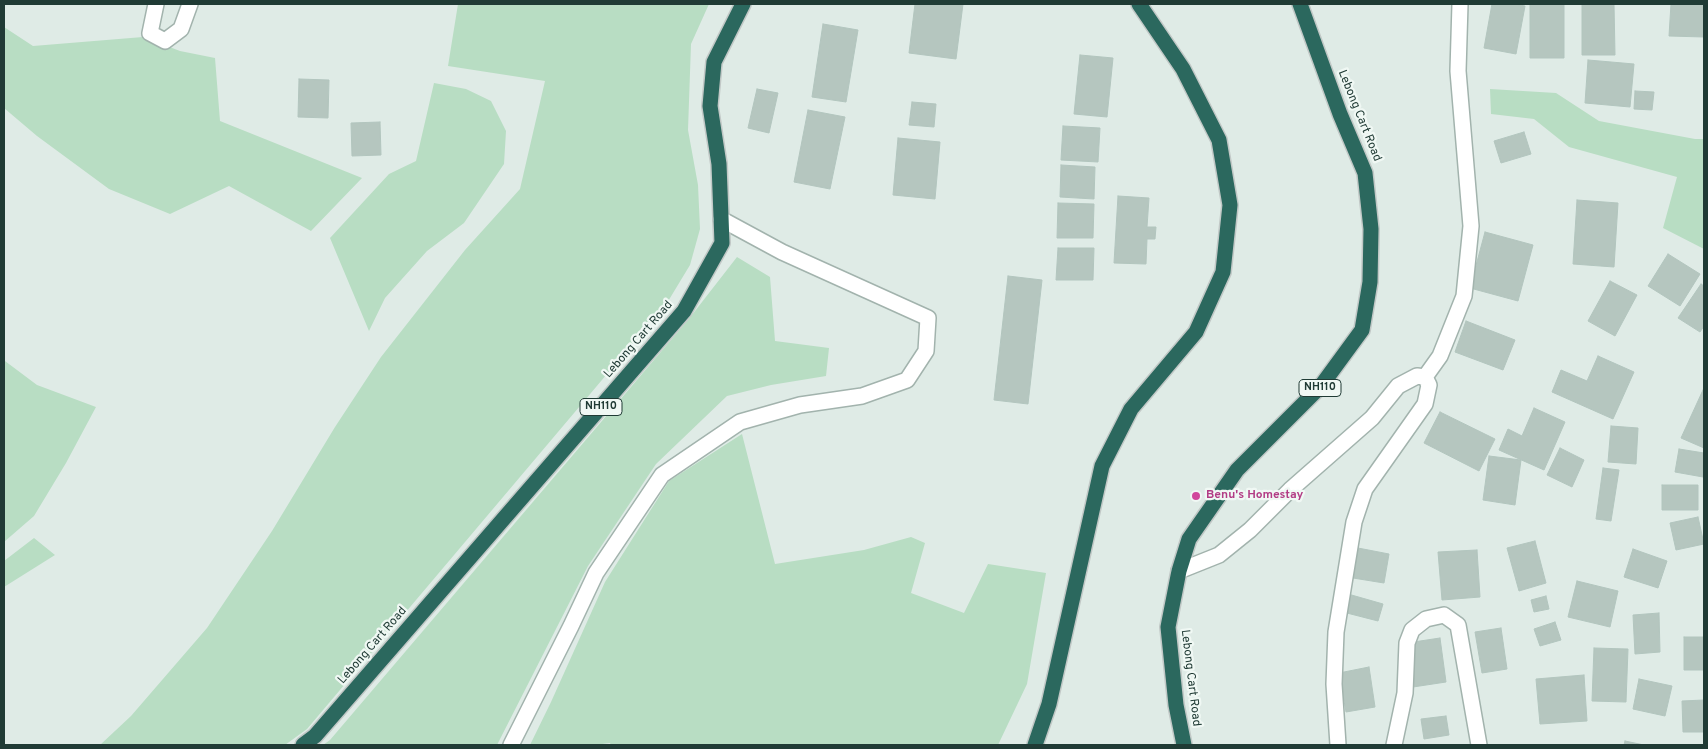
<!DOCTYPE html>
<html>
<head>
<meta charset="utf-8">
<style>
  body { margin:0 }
  #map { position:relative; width:1708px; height:749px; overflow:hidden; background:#dfebe6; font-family:Overpass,sans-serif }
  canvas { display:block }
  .frame { position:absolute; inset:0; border:5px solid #203b35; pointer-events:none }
</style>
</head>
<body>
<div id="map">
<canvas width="1708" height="749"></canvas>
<div class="frame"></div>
</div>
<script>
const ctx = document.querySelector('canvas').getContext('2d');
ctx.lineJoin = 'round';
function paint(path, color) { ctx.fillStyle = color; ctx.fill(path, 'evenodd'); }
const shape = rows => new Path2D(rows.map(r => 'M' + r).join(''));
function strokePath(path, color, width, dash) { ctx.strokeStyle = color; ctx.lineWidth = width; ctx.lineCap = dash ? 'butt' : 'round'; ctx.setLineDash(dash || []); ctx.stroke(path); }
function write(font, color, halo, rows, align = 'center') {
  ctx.font = font + ' Overpass,sans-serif'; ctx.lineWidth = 4.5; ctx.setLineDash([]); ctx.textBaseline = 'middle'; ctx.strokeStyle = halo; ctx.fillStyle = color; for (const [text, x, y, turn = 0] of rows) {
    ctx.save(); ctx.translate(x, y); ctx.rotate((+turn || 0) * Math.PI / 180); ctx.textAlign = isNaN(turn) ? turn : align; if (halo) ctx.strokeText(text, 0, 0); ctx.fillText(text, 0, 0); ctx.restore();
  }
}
const green = shape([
  [458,4,709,4,691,44,688,130,698,185,700,229,690,265,667,303,307,729,285,745,100,745,131,716,207,628,272,531,335,427,381,357,465,250,520,189,545,81,448,66],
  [4,27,33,46,143,37,180,51,215,58,220,121,362,178,311,231,229,186,170,214,109,189,37,136,4,108],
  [434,83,466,89,491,101,506,131,504,164,464,223,427,251,385,298,369,331,330,238,389,174,416,161],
  [1490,89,1556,93,1599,121,1695,139,1704,139,1704,249,1663,228,1677,177,1569,147,1534,119,1491,114],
  [737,257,770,277,775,341,829,348,826,376,771,385,727,396,656,464,588,566,497,745,323,745,330,740,688,320],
  [5,361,37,385,96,407,66,463,34,516,4,542],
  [742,434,775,564,864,550,911,537,925,543,911,593,964,613,988,564,1046,573,1027,684,998,745,611,745,610,743,595,745,530,745,551,702,605,582,669,481],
  [34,538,55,555,4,587,4,561]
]);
const building = shape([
  [915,4,963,4,956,59,909,53,915,4],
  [1492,4,1515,4,1525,6,1516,54,1484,48,1492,4],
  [1530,4,1564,4,1564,58,1530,58,1530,4],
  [1582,4,1614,4,1615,55,1582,55,1582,4],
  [1671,4,1704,4,1704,37,1669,36,1671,4],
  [823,24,858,30,846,102,812,97,823,24],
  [1080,55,1113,58,1107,117,1074,114,1080,55],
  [1588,60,1634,64,1630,107,1585,103,1588,60],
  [299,79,329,80,328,118,298,117,299,79],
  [757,89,778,93,769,133,748,128,757,89],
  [1635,91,1654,92,1652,110,1634,109,1635,91],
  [912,102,936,104,934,127,909,125,912,102],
  [808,110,845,117,830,189,794,182,808,110],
  [380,122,381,155,352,156,351,123,380,122],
  [1063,126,1100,128,1098,162,1061,160,1063,126],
  [1524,132,1531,154,1501,163,1494,141,1524,132],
  [898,138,940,142,935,199,893,195,898,138],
  [1061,165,1095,167,1094,199,1060,197,1061,165],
  [1118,196,1149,198,1147,227,1156,227,1155,239,1147,239,1146,264,1114,263,1118,196],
  [1577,200,1618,203,1614,267,1573,264,1577,200],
  [1058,203,1094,204,1093,238,1057,238,1058,203],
  [1485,232,1533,245,1518,301,1470,288,1485,232],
  [1058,248,1094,248,1093,280,1056,280,1058,248],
  [1668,254,1700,274,1680,306,1648,286,1668,254],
  [1008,276,1042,280,1028,404,994,400,1008,276],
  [1610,281,1637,295,1615,336,1588,321,1610,281],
  [1701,284,1704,286,1704,326,1700,332,1678,318,1701,284],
  [1466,321,1515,340,1503,370,1455,352,1466,321],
  [1598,356,1634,372,1613,419,1552,392,1561,370,1587,381,1598,356],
  [1703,390,1704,390,1704,448,1681,438,1703,390],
  [1534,408,1565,422,1544,470,1499,450,1508,429,1522,436,1534,408],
  [1440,412,1495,439,1479,471,1424,443,1440,412],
  [1611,426,1638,428,1636,464,1608,462,1611,426],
  [1560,448,1584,460,1572,487,1547,475,1560,448],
  [1679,449,1704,453,1703,477,1675,472,1679,449],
  [1489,456,1521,460,1515,505,1483,500,1489,456],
  [1603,468,1619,470,1611,521,1596,519,1603,468],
  [1662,485,1698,485,1698,510,1662,510,1662,485],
  [1698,517,1704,544,1676,550,1670,523,1698,517],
  [1535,541,1546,583,1519,591,1507,548,1535,541],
  [1358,548,1389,554,1384,583,1353,578,1358,548],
  [1633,549,1667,561,1658,588,1624,577,1633,549],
  [1477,550,1480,597,1442,600,1438,552,1477,550],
  [1577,581,1618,591,1610,627,1568,617,1577,581],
  [1348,594,1383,604,1378,621,1343,612,1348,594],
  [1546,596,1549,609,1534,612,1531,600,1546,596],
  [1659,613,1660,652,1635,654,1633,615,1659,613],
  [1555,622,1561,640,1540,646,1534,629,1555,622],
  [1501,628,1507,669,1482,673,1475,632,1501,628],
  [1684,637,1704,637,1704,670,1684,670,1684,637],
  [1440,638,1446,682,1413,687,1407,643,1440,638],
  [1594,648,1628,649,1626,702,1592,701,1594,648],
  [1369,667,1375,707,1346,712,1339,673,1369,667],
  [1584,675,1587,721,1540,724,1536,679,1584,675],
  [1639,679,1672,686,1665,716,1633,709,1639,679],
  [1704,700,1704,732,1683,732,1682,701,1704,700],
  [1446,716,1449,735,1424,739,1421,719,1446,716],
  [1625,741,1644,745,1624,745,1625,741]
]);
const street = shape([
  [156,4,150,33,165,41,181,29,190,4],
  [1425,377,1440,356,1464,296,1471,226,1458,71,1460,4],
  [1179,571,1219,555,1250,530,1290,490,1372,418,1398,386,1417,376,1425,377,1429,385,1425,404,1365,489,1354,522,1336,632,1334,684,1338,745],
  [511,745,571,626,596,573,662,475,740,422,800,405,862,396,907,380,926,351,928,318,782,252,721,219],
  [1394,745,1405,693,1407,643,1412,630,1426,619,1444,615,1458,625,1479,745]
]);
const highway = shape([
  [303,745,315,736,684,311,722,243,719,164,710,106,714,62,743,4],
  [1035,745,1049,704,1102,466,1131,409,1196,332,1223,272,1230,205,1219,140,1183,69,1139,4],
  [1184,745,1176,705,1168,627,1179,571,1189,539,1237,470,1321,386,1362,330,1370,282,1371,229,1365,173,1340,114,1300,4]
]);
const markers = [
  [1196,496,5,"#d1479c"]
];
const shields = [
  [1320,388,42],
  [601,407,42]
];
const shieldNames = [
  ["NH110",1320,388],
  ["NH110",601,407]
];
const streetNames = [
  ["Lebong Cart Road",1359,116,68],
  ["Lebong Cart Road",639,340,-49],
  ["Lebong Cart Road",373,646,-49],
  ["Lebong Cart Road",1190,678,83]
];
const hotelNames = [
  ["Benu's Homestay",1206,496]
];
paint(green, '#b8ddc3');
paint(building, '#b5c6bf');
strokePath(building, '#b2c5be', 1);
strokePath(street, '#a2b3ad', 18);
strokePath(highway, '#c1c8c6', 18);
strokePath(street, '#fff', 15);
strokePath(highway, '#2b685e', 15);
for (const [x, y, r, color] of markers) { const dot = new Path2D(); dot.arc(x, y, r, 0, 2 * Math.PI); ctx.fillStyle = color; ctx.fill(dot); strokePath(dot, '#f0f8f4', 2); }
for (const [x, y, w] of shields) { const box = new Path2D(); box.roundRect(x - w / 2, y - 8.5, w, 17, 4); ctx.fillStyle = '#f0f8f4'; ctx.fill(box); strokePath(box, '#203b35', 1); }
write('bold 11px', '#203b35', null, shieldNames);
write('12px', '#203b35', '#f0f8f4', streetNames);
write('bold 12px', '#b23c85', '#f0f8f4', hotelNames, 'left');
</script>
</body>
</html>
